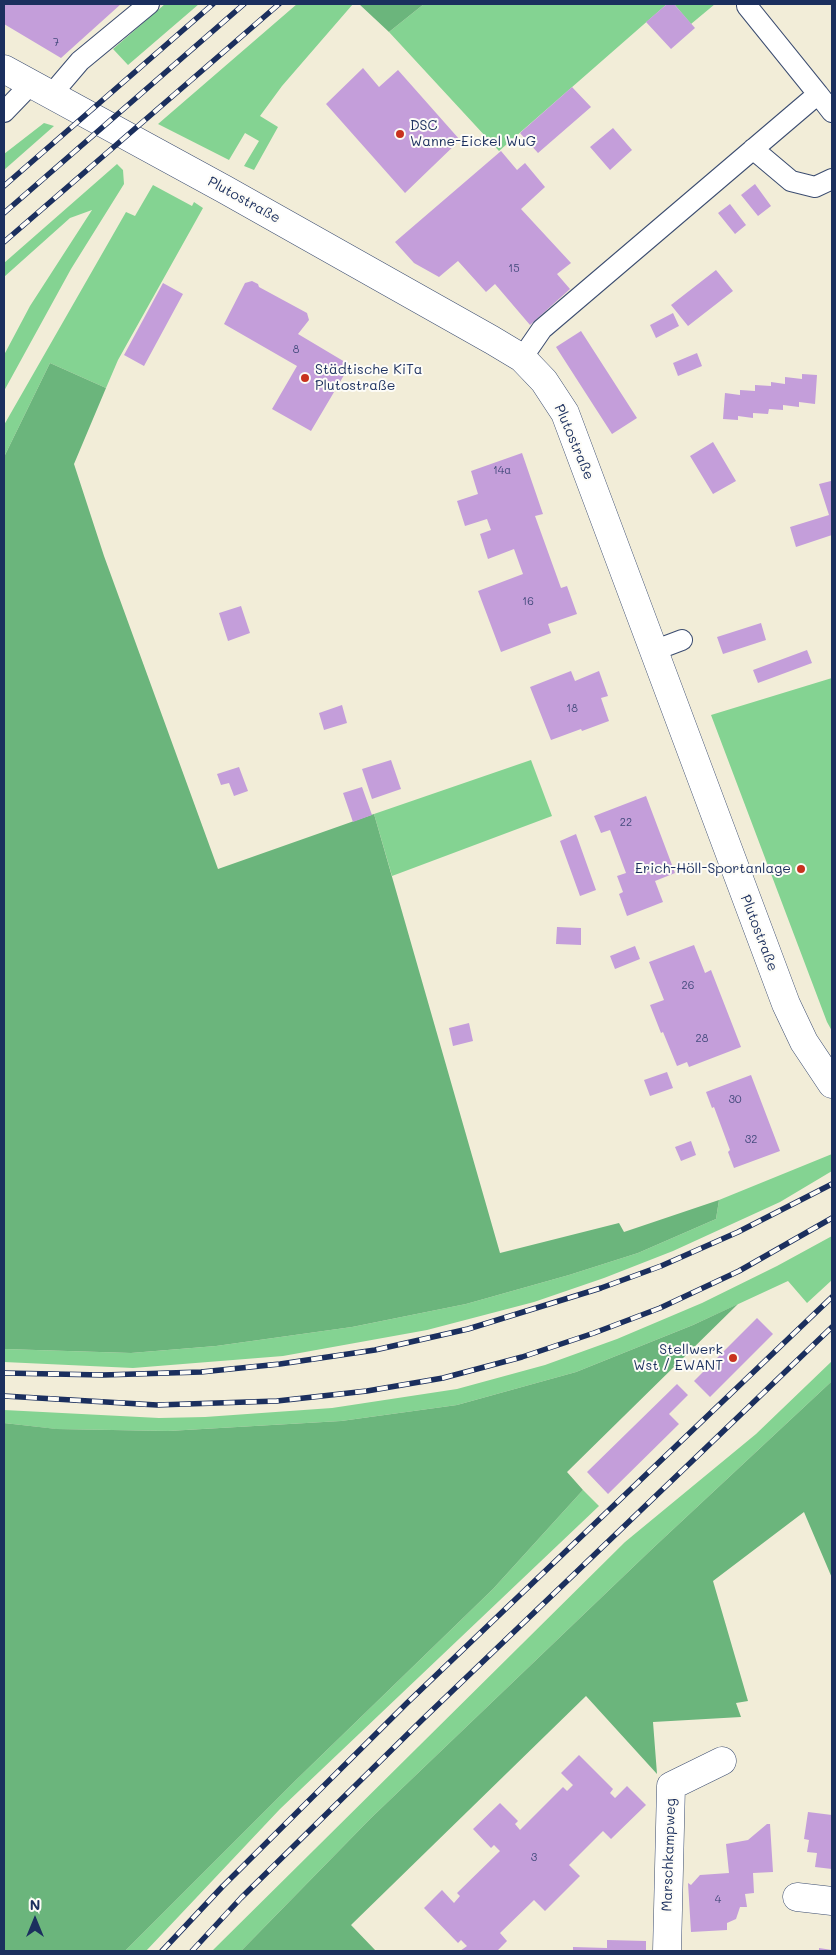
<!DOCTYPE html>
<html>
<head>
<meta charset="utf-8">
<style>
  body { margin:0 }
  #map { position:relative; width:836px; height:1955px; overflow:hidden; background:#f2edd8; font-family:Mali,sans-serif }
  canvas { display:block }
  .frame { position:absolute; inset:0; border:5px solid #1b2f5e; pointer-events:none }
  .north { position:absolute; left:10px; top:1895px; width:50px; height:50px; -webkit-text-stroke:4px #fdfcf7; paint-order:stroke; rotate:0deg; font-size:14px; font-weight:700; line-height:20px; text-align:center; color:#1b2f5e }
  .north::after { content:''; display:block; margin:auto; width:18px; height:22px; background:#1b2f5e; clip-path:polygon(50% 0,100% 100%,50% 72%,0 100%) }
</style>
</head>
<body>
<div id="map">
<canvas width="836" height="1955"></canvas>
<div class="frame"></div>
<div class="north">N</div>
</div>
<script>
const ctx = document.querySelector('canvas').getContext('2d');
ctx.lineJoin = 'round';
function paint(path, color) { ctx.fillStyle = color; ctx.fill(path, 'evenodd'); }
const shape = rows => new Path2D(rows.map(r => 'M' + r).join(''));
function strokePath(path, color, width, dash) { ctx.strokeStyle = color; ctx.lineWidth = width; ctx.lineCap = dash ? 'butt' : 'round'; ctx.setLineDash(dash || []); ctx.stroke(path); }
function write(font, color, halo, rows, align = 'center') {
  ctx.font = font + ' Mali,sans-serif'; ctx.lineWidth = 4; ctx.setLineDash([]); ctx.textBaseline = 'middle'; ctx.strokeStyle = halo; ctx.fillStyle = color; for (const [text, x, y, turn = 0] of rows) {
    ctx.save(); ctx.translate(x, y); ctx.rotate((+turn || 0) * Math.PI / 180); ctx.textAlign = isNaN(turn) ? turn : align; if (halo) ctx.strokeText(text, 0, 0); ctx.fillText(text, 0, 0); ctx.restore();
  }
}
const green = shape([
  [165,4,199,4,128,65,113,49],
  [297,4,353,4,282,86,260,116,278,127,254,170,244,166,259,141,245,133,229,160,158,124],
  [424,4,667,4,499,151,389,32],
  [674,4,715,4,691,24],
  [44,123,54,126,4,170,4,154],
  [117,164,123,170,124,184,71,269,4,391,4,355,30,306,92,210,70,218,4,277,4,263],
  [153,185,192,206,194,202,203,208,118,360,106,388,50,363,4,457,4,425,126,212,135,216],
  [832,678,832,1031,827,1022,711,715],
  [531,760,552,816,392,876,374,814],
  [832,1154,832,1171,780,1202,673,1251,604,1278,534,1302,427,1330,283,1356,133,1368,4,1362,4,1349,131,1353,216,1346,352,1327,466,1304,569,1275,638,1253,716,1219,719,1200],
  [832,1236,832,1280,807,1303,788,1281,693,1325,576,1372,457,1405,341,1421,168,1431,56,1429,4,1423,4,1410,159,1418,205,1417,332,1408,457,1389,545,1365,617,1339,702,1303,777,1266],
  [832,1361,832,1381,652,1549,371,1818,241,1951,212,1951,625,1542,756,1434],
  [583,1490,599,1506,280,1809,146,1951,125,1951,296,1780,493,1589]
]);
const forest = shape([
  [359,4,424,4,389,32],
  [50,363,106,388,74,464,104,556,218,869,374,814,500,1253,619,1223,624,1232,719,1200,716,1219,638,1253,569,1275,466,1304,352,1327,216,1346,131,1353,4,1349,4,457],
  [738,1304,567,1472,583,1490,493,1589,296,1780,125,1951,4,1951,4,1423,57,1429,168,1431,341,1421,457,1405,576,1372,693,1325],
  [832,1381,832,1578,804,1512,713,1581,748,1701,736,1703,741,1717,653,1722,657,1774,586,1696,351,1925,376,1951,241,1951,371,1818,652,1549]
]);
const building = shape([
  [4,4,121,4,61,58,4,24],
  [667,4,674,4,695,28,671,49,646,22],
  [363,68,379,87,398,70,460,140,405,193,326,104],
  [572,87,591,107,538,153,520,133],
  [613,128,632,150,610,170,590,147],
  [501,151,517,170,525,163,545,187,521,209,571,263,557,274,570,289,530,325,495,284,486,292,458,261,439,277,414,263,395,242],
  [755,184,771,206,758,216,741,195],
  [730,204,746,225,735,234,718,213],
  [716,270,733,291,688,326,671,305],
  [252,281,258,284,259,287,307,313,309,320,298,334,350,365,311,431,272,409,297,366,224,324,245,283],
  [163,283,183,294,144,366,124,355],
  [673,313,679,326,656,338,650,325],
  [581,331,637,418,612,434,556,347],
  [697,353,702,366,678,376,673,363],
  [802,374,817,375,815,404,799,402,799,407,783,405,783,410,769,409,768,414,753,413,753,418,738,416,738,420,723,419,725,393,740,395,740,390,755,391,755,385,771,386,771,382,785,384,785,377,802,379],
  [713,442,736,481,713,494,690,456],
  [522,453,543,514,535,516,561,588,567,586,577,614,548,624,551,633,501,652,478,591,523,574,514,549,488,559,480,534,491,530,487,519,465,526,457,501,478,494,471,471],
  [831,481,832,535,796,547,790,527,829,515,819,484],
  [241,606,250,633,228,641,219,613],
  [761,623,766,640,723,654,717,637],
  [807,650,812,663,758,683,753,670],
  [571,671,575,681,599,671,608,696,601,698,609,721,582,731,581,729,551,740,530,687],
  [342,705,347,723,324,730,319,713],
  [391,760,401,789,372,799,362,769],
  [239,767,248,791,234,796,229,783,221,785,217,774],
  [362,787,372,815,353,822,343,793],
  [646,796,675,873,655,881,663,902,627,916,619,894,623,892,617,876,626,873,610,830,601,833,594,816],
  [576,834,596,890,580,896,560,841],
  [557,927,581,928,581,945,556,944],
  [694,945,705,973,711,970,741,1047,689,1067,687,1062,677,1066,663,1032,661,1033,650,1005,664,1000,649,962],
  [635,946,640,959,615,969,610,956],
  [469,1023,473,1041,453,1046,449,1028],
  [667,1072,673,1088,650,1096,644,1080],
  [751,1075,780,1151,734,1168,728,1152,730,1150,714,1107,712,1108,706,1092],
  [691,1141,696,1155,681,1161,675,1147],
  [757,1318,773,1334,710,1397,694,1381],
  [677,1384,688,1395,669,1414,679,1424,608,1494,587,1472],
  [579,1755,613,1789,610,1793,615,1798,627,1786,646,1805,611,1839,603,1831,569,1865,580,1876,545,1911,534,1900,500,1933,507,1941,497,1951,460,1951,467,1946,461,1940,458,1943,424,1908,442,1890,454,1903,460,1896,457,1893,500,1851,494,1845,491,1848,473,1829,500,1803,518,1821,515,1824,520,1830,563,1787,567,1791,573,1785,561,1773],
  [808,1812,832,1815,832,1869,815,1867,817,1853,807,1852,809,1840,804,1839],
  [767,1824,770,1824,773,1872,753,1873,754,1893,745,1894,747,1907,740,1907,736,1919,727,1923,727,1930,691,1932,688,1883,691,1885,700,1875,729,1873,726,1844,748,1840],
  [607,1940,646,1941,646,1951,573,1951,573,1947,607,1948],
  [819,1948,832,1950,832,1951,819,1951]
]);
const lane = shape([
  [818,94,832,112],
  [51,95,80,61,149,4],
  [4,112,31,84],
  [753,149,791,181,815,187,832,179],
  [522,358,542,329,818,94,747,6,749,4],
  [653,651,682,640]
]);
const street = shape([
  [4,69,224,189,492,340,522,358,544,381,565,413,786,1004,804,1042,832,1084],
  [797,1897,832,1901],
  [667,1951,671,1786,722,1761]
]);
const rail = shape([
  [4,186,213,4],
  [4,213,244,4],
  [4,242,279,4],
  [4,1373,103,1375,201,1372,280,1364,375,1350,468,1329,601,1288,661,1266,738,1232,832,1184],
  [4,1396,157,1405,277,1401,367,1391,443,1378,522,1357,594,1333,660,1308,739,1271,832,1218],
  [162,1951,222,1887,407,1703,832,1297],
  [192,1951,241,1898,422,1720,832,1327]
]);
const markers = [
  [400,134,5,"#c8321e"],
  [305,378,5,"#c8321e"],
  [801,869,5,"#c8321e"],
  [733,1358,5,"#c8321e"]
];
const numberNames = [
  ["7",56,43],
  ["15",514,269],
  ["8",296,350],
  ["14a",502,471],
  ["16",528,602],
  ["18",572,709],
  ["22",626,823],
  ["26",688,986],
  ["28",702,1039],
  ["30",735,1100],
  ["32",751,1140],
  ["3",534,1858],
  ["4",718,1900]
];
const poiNames = [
  ["DSC",410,126],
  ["Wanne-Eickel WuG",410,142],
  ["Städtische KiTa",315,370],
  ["Plutostraße",315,386],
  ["Erich-Höll-Sportanlage",791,869,"right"],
  ["Stellwerk",723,1350,"right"],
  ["Wst / EWANT",723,1366,"right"]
];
const streetNames = [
  ["Plutostraße",244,200,29],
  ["Plutostraße",574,442,67],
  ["Plutostraße",759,933,69],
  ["Marschkampweg",669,1855,-88]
];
paint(green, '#84d392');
paint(forest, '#6bb57c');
paint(building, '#c49eda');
strokePath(lane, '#3b4c70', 22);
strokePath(street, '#3b4c70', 29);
strokePath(lane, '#fff', 20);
strokePath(street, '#fff', 28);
strokePath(rail, '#1b2f5e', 5.5);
strokePath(rail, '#fdfcf7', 4, [11]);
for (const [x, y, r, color] of markers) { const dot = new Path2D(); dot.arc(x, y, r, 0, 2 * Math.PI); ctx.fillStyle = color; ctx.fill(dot); strokePath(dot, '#fdfcf7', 2); }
write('11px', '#454b7d', null, numberNames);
write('14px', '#1b2f5e', '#fdfcf7', poiNames, 'left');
write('14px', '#1b2f5e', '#fdfcf7', streetNames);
</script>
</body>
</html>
